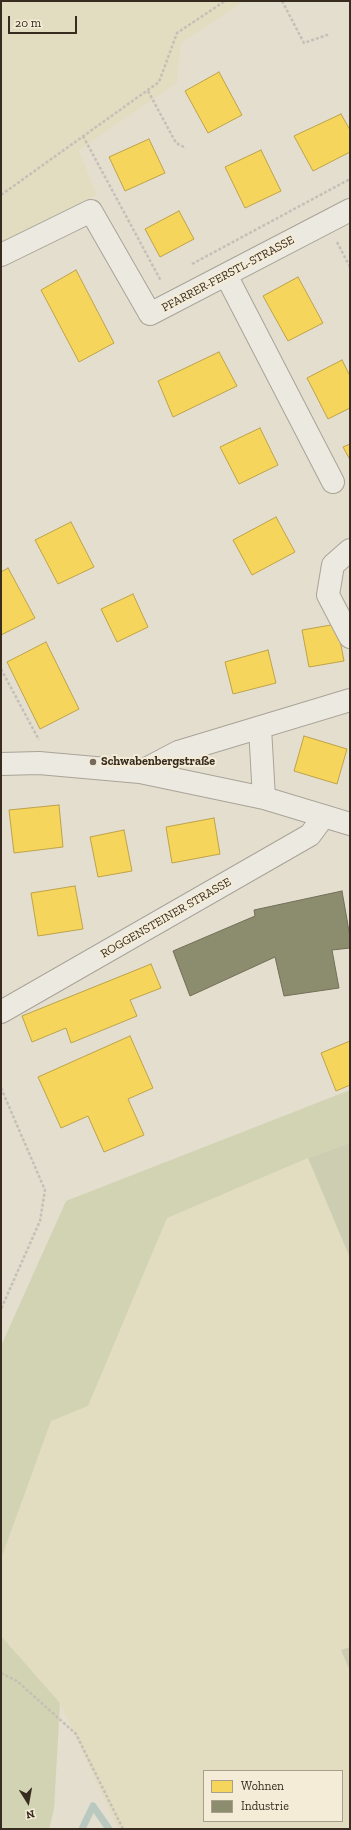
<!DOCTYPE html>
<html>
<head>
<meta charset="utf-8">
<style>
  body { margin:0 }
  #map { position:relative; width:351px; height:1830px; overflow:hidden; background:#e4decf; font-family:"Zilla Slab",serif }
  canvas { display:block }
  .frame { position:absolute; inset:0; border:2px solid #382c20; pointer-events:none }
  .legend { position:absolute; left:203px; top:1770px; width:140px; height:52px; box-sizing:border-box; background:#f4ecd6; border:1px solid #a99f8d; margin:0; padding:5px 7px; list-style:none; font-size:12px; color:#382c20 }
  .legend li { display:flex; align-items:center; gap:8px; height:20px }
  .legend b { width:20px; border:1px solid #a99f8d }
  .north { position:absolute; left:8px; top:1782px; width:40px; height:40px; -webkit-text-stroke:3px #f4ecd6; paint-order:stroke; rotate:169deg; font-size:11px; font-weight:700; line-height:16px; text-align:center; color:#382c20 }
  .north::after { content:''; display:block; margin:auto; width:14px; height:18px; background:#382c20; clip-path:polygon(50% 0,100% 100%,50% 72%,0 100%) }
  .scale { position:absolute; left:8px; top:16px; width:69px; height:18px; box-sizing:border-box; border:2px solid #382c20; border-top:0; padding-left:5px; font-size:12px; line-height:14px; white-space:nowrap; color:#382c20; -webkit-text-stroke:3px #f4ecd6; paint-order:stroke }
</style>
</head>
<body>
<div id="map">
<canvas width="351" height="1830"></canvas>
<div class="frame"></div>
<ul class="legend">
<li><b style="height:11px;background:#f6d55c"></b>Wohnen</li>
<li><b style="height:11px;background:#8c8c6e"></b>Industrie</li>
</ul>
<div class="north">N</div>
<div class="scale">20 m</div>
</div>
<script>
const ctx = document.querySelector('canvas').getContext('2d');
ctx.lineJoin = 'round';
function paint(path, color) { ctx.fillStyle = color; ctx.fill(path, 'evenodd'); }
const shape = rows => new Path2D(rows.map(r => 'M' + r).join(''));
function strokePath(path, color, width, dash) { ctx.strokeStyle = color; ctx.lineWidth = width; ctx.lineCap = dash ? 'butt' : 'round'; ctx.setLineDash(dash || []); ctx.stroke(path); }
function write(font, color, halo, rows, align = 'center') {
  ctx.font = font + ' "Zilla Slab",serif'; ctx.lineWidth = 4; ctx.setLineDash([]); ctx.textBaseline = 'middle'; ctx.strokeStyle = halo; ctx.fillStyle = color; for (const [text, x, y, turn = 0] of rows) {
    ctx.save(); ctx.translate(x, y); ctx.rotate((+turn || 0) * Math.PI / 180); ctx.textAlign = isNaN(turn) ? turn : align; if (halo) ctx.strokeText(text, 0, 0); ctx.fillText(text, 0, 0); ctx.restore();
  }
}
const farmland = shape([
  [1,1,245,1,181,43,177,83,79,150,97,195,1,242],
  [308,1158,350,1258,350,1647,342,1650,350,1671,350,1829,118,1829,60,1703,1,1636,1,1559,51,1421,88,1406,167,1218],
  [204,1771,342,1771,342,1821,204,1821]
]);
const green = shape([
  [350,1090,350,1143,308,1158,167,1218,88,1406,51,1421,1,1559,1,1346,66,1201],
  [1,1636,60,1703,54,1809,49,1829,1,1829]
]);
const cemetery = shape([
  [350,1143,350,1258,308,1158],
  [350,1647,350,1671,341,1650]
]);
const homes = shape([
  [219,72,242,115,208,133,185,91,219,72],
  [341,114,350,130,350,152,313,171,294,136,341,114],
  [149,139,165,173,125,191,109,157,149,139],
  [261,150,281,191,245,208,225,167,261,150],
  [179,211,194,239,160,257,145,229,179,211],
  [76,270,114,343,79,362,41,290,76,270],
  [298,277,323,323,288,341,263,296,298,277],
  [219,352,237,386,173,417,158,381,219,352],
  [342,360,350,376,350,408,328,419,307,378,342,360],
  [260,428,278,465,239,484,220,447,260,428],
  [350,444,350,460,343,447,350,444],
  [276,517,295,552,252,575,233,540,276,517],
  [71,522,94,567,58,584,35,540,71,522],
  [8,568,35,618,1,635,1,572,8,568],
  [133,594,148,627,117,642,101,609,133,594],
  [337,624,344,661,309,667,302,630,337,624],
  [46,642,79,709,40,729,7,662,46,642],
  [268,650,276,683,233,694,225,662,268,650],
  [304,736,347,749,337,784,294,771,304,736],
  [59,805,63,847,14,853,9,810,59,805],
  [214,818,220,854,172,863,166,827,214,818],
  [124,830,132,871,98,877,90,837,124,830],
  [75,886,83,929,38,936,31,893,75,886],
  [151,964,161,988,130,1000,137,1016,71,1043,66,1028,32,1042,22,1016,151,964],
  [130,1036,153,1088,128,1099,144,1135,104,1152,88,1116,61,1128,38,1077,130,1036],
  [350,1041,350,1085,336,1091,321,1053,350,1041]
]);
const industry = shape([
  [342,891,350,937,350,948,332,950,339,988,284,996,275,957,190,996,173,951,255,916,254,910,342,891]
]);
const stream = shape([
  [93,1806,109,1829],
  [82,1829,93,1806]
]);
const path = shape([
  [282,1,304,43,330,34],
  [148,91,176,143,186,148],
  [83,136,161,281],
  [1,195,159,82,177,33,225,1],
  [337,242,350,267],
  [192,264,350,179],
  [1,669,39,740],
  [1,1088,45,1190,40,1221,1,1309],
  [1,1673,17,1681,76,1734,123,1829]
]);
const minor = shape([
  [1,255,91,211,150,314,350,210],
  [226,275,333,482],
  [350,550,333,565,328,595,350,637],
  [260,728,264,798],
  [1,764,39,763,140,772,264,798,350,824],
  [140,772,178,752,350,700],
  [1,1012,310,835,324,816]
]);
const markers = [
  [93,762,4,"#746a5d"]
];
const streetNames = [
  ["PFARRER-FERSTL-STRASSE",228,274,-28],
  ["ROGGENSTEINER STRASSE",166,918,-30]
];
const poiNames = [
  ["Schwabenbergstraße",101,762]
];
paint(farmland, '#e2dcc1');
paint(green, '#d2d3b2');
paint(cemetery, '#cdcdb2');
paint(homes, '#f6d55c');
strokePath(homes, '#bda24a', 1);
paint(industry, '#8c8c6e');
strokePath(industry, '#736f57', 1);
strokePath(stream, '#bac9c0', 7);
strokePath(minor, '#a9a398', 24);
strokePath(path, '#c5c0b7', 2.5, [3, 2]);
strokePath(minor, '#ece9e0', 22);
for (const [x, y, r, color] of markers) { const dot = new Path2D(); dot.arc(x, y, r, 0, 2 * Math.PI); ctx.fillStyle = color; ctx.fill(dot); strokePath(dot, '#f4ecd6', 1.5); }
write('12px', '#382c20', '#f4ecd6', streetNames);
write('bold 12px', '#382c20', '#f4ecd6', poiNames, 'left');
</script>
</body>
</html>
